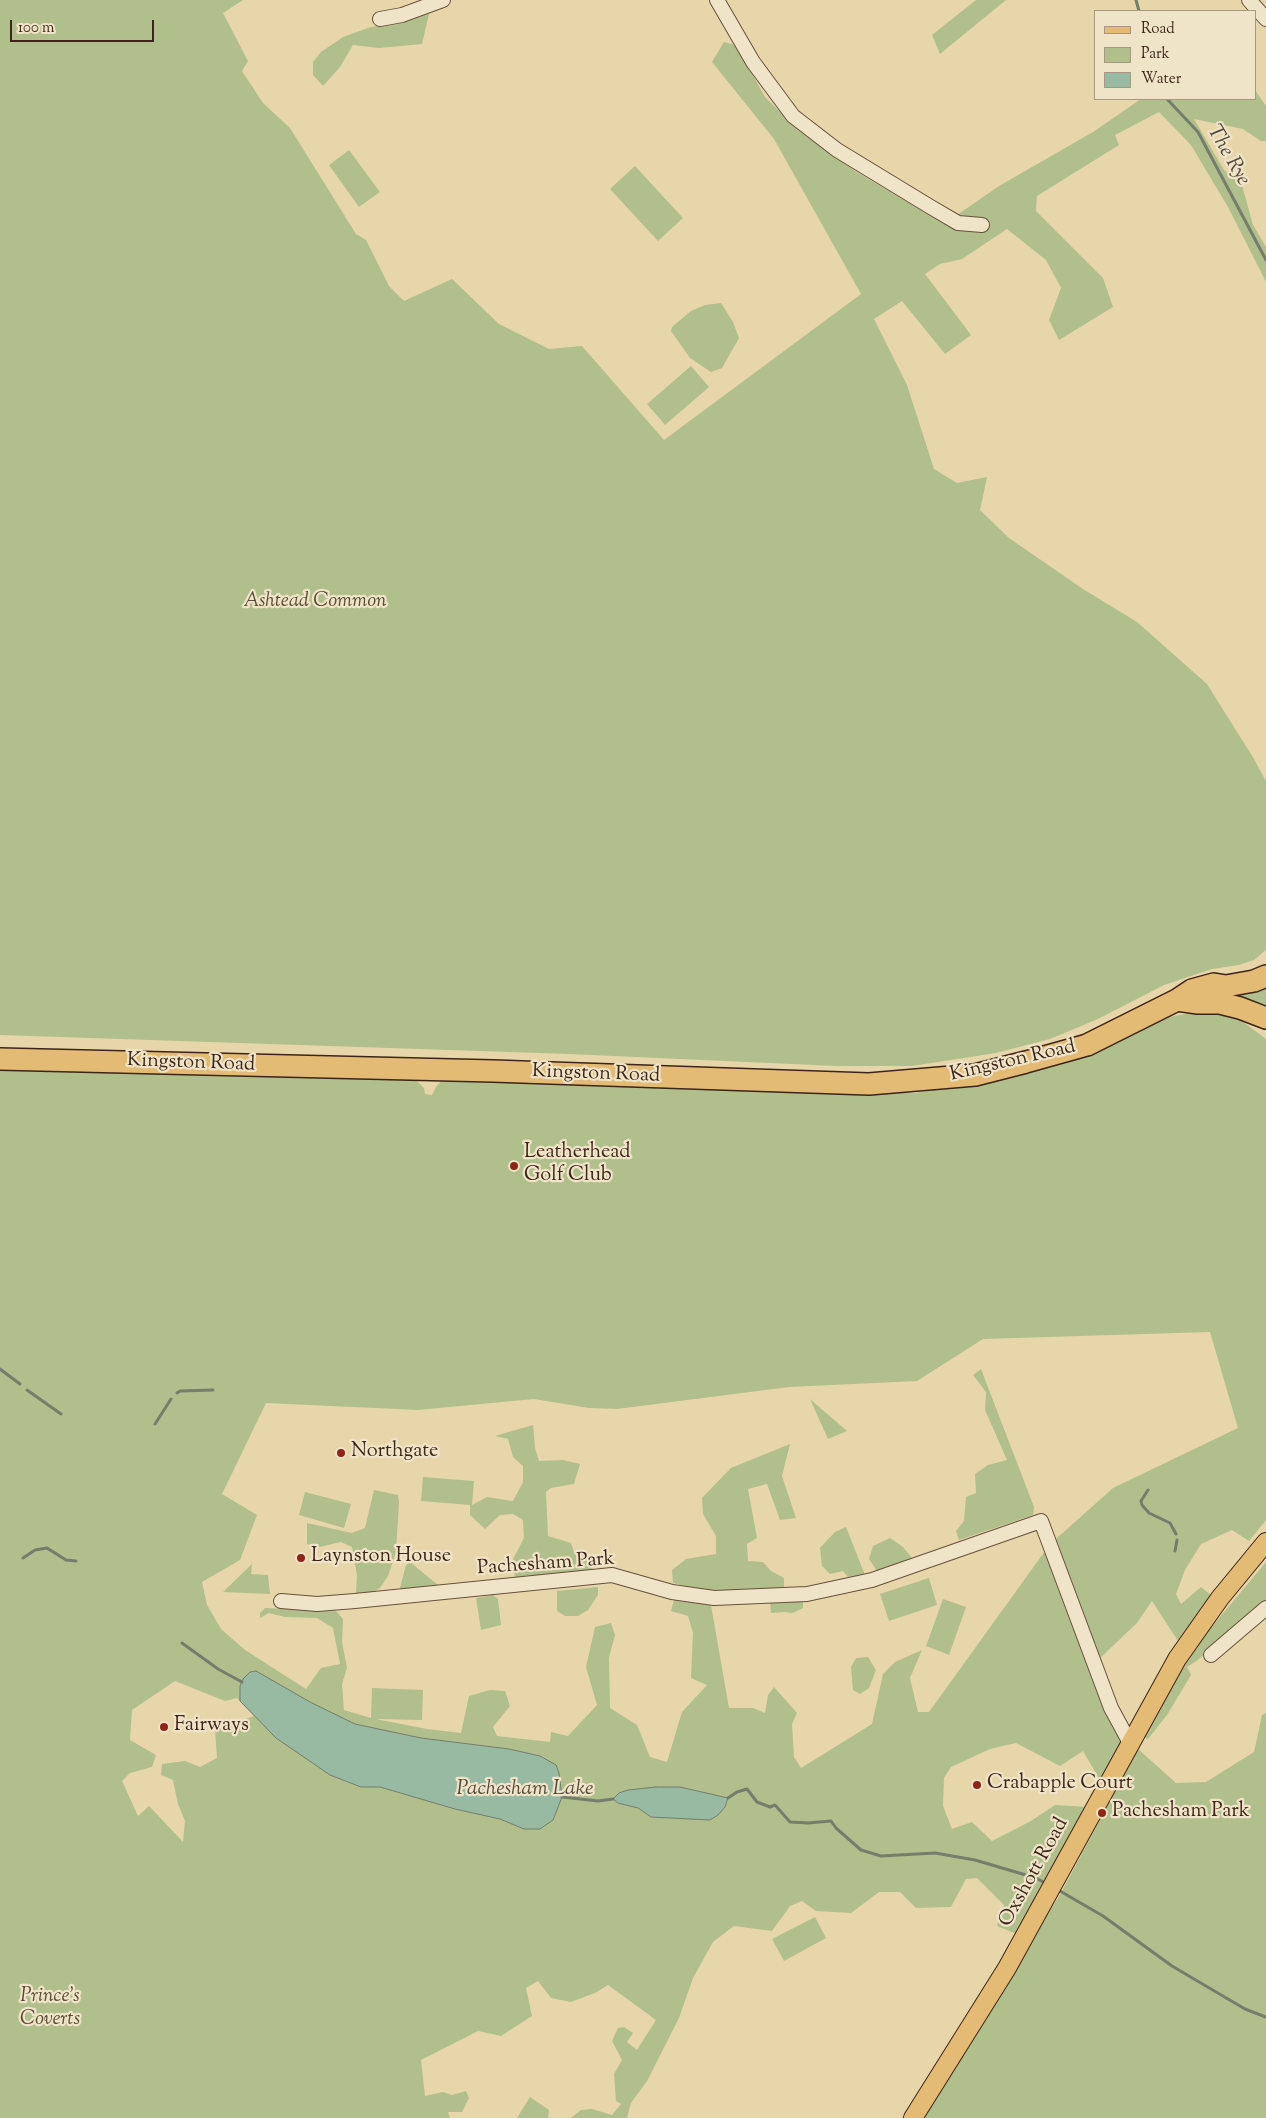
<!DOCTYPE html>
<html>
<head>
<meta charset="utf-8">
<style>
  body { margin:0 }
  #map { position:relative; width:1266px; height:2118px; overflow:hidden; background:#e7d6aa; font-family:"Sorts Mill Goudy",serif }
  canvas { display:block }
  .legend { position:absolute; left:1094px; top:10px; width:162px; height:90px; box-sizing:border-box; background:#efe4c8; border:1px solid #a89782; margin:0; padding:6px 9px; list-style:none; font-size:15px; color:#3d2418 }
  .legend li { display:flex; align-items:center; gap:10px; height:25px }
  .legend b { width:25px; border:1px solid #a89782 }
  .scale { position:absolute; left:10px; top:20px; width:144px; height:22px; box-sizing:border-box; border:2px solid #3d2418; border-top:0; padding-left:6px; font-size:15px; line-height:18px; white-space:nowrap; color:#3d2418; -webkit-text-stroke:4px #efe4c8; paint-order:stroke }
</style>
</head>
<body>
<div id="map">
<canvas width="1266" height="2118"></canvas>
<ul class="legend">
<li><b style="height:6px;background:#e4bb75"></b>Road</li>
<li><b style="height:14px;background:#b1bf8c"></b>Park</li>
<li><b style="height:14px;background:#98baa3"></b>Water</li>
</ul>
<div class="scale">100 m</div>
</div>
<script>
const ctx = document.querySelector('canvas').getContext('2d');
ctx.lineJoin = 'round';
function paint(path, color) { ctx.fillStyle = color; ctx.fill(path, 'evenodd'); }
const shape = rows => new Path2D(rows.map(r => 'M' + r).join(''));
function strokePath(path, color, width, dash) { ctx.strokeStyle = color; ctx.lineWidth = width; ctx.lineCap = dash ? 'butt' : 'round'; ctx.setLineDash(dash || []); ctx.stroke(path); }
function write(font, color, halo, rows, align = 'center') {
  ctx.font = font + ' "Sorts Mill Goudy",serif'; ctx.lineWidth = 4.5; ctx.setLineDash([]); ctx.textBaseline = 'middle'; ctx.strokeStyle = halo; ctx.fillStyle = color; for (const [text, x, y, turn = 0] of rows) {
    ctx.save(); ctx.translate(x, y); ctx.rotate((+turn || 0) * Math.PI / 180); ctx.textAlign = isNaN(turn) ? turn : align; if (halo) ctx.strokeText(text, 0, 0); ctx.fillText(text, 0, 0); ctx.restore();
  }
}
const green = shape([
  [0,0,243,0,223,13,248,61,242,71,263,103,290,128,356,234,366,240,389,286,404,301,452,279,499,324,549,349,582,346,664,440,861,294,774,139,712,62,724,42,736,45,765,97,797,129,855,171,944,224,999,186,1093,132,1141,99,1255,99,1255,90,1266,106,1266,141,1261,141,1243,129,1194,119,1224,170,1242,185,1253,225,1266,247,1266,282,1228,207,1191,145,1159,112,1115,135,1119,145,1037,196,1036,211,1103,278,1113,307,1059,340,1049,320,1061,288,1046,260,1007,229,962,259,940,264,925,274,971,335,945,354,902,301,874,319,907,385,934,469,957,483,987,477,980,510,1009,538,1083,589,1137,622,1207,684,1254,759,1266,781,1266,950,1254,960,1239,965,1212,969,1164,985,1098,1019,1050,1039,996,1053,912,1066,836,1066,569,1054,0,1035],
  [976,0,1006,0,940,54,932,35],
  [429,14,422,44,379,48,353,45,340,67,323,86,313,75,313,62,321,52,343,37,368,28],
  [349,150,380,192,359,207,329,165],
  [635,166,683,218,658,241,610,189],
  [721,303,733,322,739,338,722,368,711,372,690,358,671,331,672,327,691,311,705,305],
  [691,366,709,387,665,425,647,404],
  [1266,982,1266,1007,1206,993],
  [1191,1013,1216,1013,1238,1018,1266,1039,1266,1520,1249,1541,1232,1530,1201,1544,1185,1570,1176,1594,1181,1604,1201,1587,1212,1596,1180,1644,1152,1601,1137,1623,1098,1660,1123,1741,1101,1782,1083,1751,1060,1766,1016,1743,990,1749,951,1767,944,1778,943,1806,952,1829,972,1822,992,1841,1031,1821,1055,1805,1088,1807,1019,1935,997,1926,1004,1905,977,1878,966,1879,951,1907,916,1908,900,1892,879,1892,851,1913,816,1911,802,1901,790,1906,772,1931,734,1926,713,1942,693,1978,679,2018,647,2081,631,2103,627,2118,571,2118,581,2110,592,2109,612,2115,621,2104,616,2101,614,2074,622,2060,612,2041,618,2028,624,2027,633,2033,627,2042,637,2050,656,2020,608,1985,595,1993,571,2002,551,1998,538,1981,526,1988,532,2016,501,2036,478,2031,421,2060,425,2096,443,2092,452,2095,466,2091,469,2098,462,2112,448,2112,450,2118,0,2118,0,1064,328,1075,360,1079,416,1080,424,1088,425,1094,432,1095,436,1087,442,1080,914,1093,1012,1078,1073,1058,1162,1018],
  [1210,1332,1238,1428,1113,1488,1057,1538,1045,1551,929,1712,918,1712,910,1678,922,1650,895,1662,883,1674,872,1724,801,1768,794,1757,792,1724,797,1713,774,1687,768,1695,765,1713,753,1708,729,1708,711,1605,674,1600,671,1611,688,1616,693,1633,691,1678,707,1685,682,1712,667,1762,650,1757,637,1725,610,1708,609,1658,615,1635,611,1623,595,1627,586,1667,597,1705,568,1736,551,1732,550,1742,497,1736,493,1727,510,1706,505,1691,490,1690,469,1696,461,1733,427,1729,376,1719,422,1720,423,1690,372,1688,371,1718,344,1710,342,1684,347,1668,342,1642,343,1619,336,1611,265,1608,260,1613,260,1618,269,1613,285,1617,317,1618,333,1628,340,1664,321,1668,306,1689,245,1650,221,1629,207,1605,202,1582,240,1560,257,1515,222,1494,266,1403,418,1410,534,1399,589,1408,617,1409,789,1387,917,1381,983,1339],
  [175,1681,225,1701,237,1698,254,1716,215,1730,217,1758,200,1767,185,1761,162,1764,161,1775,173,1780,178,1804,185,1821,183,1842,149,1806,138,1816,122,1781,130,1773,152,1767,156,1755,130,1740,132,1710],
  [981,1369,1034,1507,1033,1515,959,1540,956,1531,964,1521,966,1497,976,1493,975,1474,988,1465,1007,1460,985,1410,986,1392,973,1375],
  [810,1399,847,1431,828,1439],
  [533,1425,535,1448,539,1461,563,1460,580,1464,574,1484,551,1488,546,1492,548,1536,571,1543,574,1552,588,1557,593,1570,515,1579,513,1559,524,1538,523,1520,513,1514,500,1515,485,1529,470,1515,470,1505,421,1501,423,1477,474,1481,472,1505,487,1497,513,1501,523,1482,523,1466,513,1457,508,1439,495,1436],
  [790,1444,782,1476,796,1518,780,1520,767,1484,748,1489,757,1538,747,1544,748,1561,763,1562,771,1571,784,1578,784,1589,744,1592,696,1589,673,1583,672,1570,686,1559,716,1554,716,1536,703,1514,702,1498,731,1468],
  [374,1490,398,1495,399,1502,396,1552,388,1576,380,1588,370,1594,356,1593,357,1575,352,1547,341,1542,319,1547,307,1544,307,1523,352,1533,365,1528],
  [305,1492,351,1504,344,1528,299,1515],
  [846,1527,865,1575,848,1577,843,1571,830,1574,822,1566,820,1548,835,1532],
  [890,1538,903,1547,912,1558,877,1571,869,1559,873,1546],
  [410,1562,438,1585,437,1587,402,1590,400,1588,406,1565],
  [1266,1562,1266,1605,1195,1662,1187,1667,1191,1675,1167,1715,1148,1739,1142,1736,1199,1642],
  [252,1564,251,1574,268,1575,270,1594,223,1592],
  [929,1578,937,1605,889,1621,880,1594],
  [598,1587,598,1595,588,1610,578,1616,565,1616,557,1611,557,1591],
  [493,1595,498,1599,501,1625,481,1630,476,1598],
  [943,1599,966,1607,949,1655,926,1646],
  [803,1600,803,1608,793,1613,784,1612,771,1613,770,1601],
  [868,1657,876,1670,869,1688,860,1694,853,1690,851,1667,856,1658],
  [1266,1713,1266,2118,921,2118,1061,1893,1138,1749,1176,1783,1206,1782,1254,1752,1262,1715],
  [815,1917,826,1938,784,1961,772,1939],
  [530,2097,549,2110,548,2118,517,2118]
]);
const water = shape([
  [256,1671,310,1702,355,1724,421,1738,509,1749,540,1756,556,1765,559,1773,562,1797,553,1820,540,1829,524,1829,500,1819,455,1809,380,1787,361,1787,330,1775,276,1738,240,1701,240,1686,243,1679,250,1672,256,1671],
  [656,1787,680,1787,728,1798,725,1807,718,1815,710,1820,651,1817,638,1808,618,1803,613,1799,619,1793,628,1790,656,1787]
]);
const stream = shape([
  [1136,0,1139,11],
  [1167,99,1198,132,1266,260],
  [0,1369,20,1384],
  [27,1390,61,1414],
  [177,1393,180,1391,213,1390],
  [155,1424,171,1399],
  [1148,1490,1141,1501,1142,1505,1149,1513,1170,1523,1176,1534],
  [1175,1551,1177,1540],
  [23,1558,35,1550,47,1548,66,1560,76,1561],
  [182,1643,218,1669,242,1682],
  [562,1797,598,1801,613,1799],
  [728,1798,737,1792,747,1789,757,1802,770,1807,775,1805,790,1822,808,1823,831,1821,836,1828,861,1850,881,1856,935,1853,975,1860,1036,1878,1045,1883],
  [1060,1891,1103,1916,1172,1966,1245,2009,1266,2017]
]);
const minor = shape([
  [717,0,753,62,793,116,837,150,929,206,958,223,982,225],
  [1249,0,1266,19],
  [380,19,402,15,443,0],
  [281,1601,317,1604,355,1601,612,1575,672,1592,714,1598,807,1594,872,1580,1041,1521,1111,1708,1130,1743],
  [1211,1655,1266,1608]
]);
const major = shape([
  [913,2118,1007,1968,1177,1659,1220,1598,1266,1542]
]);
const highway = shape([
  [1177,1000,1198,1003,1220,1003,1240,1008,1266,1018],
  [0,1059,493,1071,869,1084,975,1075,1026,1062,1087,1045,1177,1000,1192,990,1214,984,1226,986,1254,981,1266,976]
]);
const markers = [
  [514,1166,5,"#8f2418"],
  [341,1453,5,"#8f2418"],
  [301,1558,5,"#8f2418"],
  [164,1727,5,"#8f2418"],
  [977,1785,5,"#8f2418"],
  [1102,1813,5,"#8f2418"]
];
const parkNames = [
  ["Ashtead Common",315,603],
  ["Prince's",50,1998],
  ["Coverts",50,2021]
];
const streetNames = [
  ["Kingston Road",1013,1062,-13],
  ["Kingston Road",191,1064,2],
  ["Kingston Road",596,1075,2],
  ["Pachesham Park",546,1565,-4],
  ["Oxshott Road",1035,1873,-61]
];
const poiNames = [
  ["Leatherhead",524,1154],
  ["Golf Club",524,1177],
  ["Northgate",351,1453],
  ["Laynston House",311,1558],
  ["Fairways",174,1727],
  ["Crabapple Court",987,1785],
  ["Pachesham Park",1112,1813]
];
const waterNames = [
  ["The Rye",1227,156,60],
  ["Pachesham Lake",525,1790]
];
paint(green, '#b1bf8c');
paint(water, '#98baa3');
strokePath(water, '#747e6b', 1);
strokePath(stream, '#747e6b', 3);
strokePath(minor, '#68503c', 16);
strokePath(major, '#3d2418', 20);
strokePath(highway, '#3d2418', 24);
strokePath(minor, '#efe4c8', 14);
strokePath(major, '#e4bb75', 18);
strokePath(highway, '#e4bb75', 21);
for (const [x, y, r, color] of markers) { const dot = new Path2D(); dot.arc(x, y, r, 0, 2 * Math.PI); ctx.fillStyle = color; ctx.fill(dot); strokePath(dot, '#efe4c8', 2); }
write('italic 20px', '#5a4b35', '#efe4c8', parkNames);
write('20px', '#3d2418', '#efe4c8', streetNames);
write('20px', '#3d2418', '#efe4c8', poiNames, 'left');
write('italic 21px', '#544a3b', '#efe4c8', waterNames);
</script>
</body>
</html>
